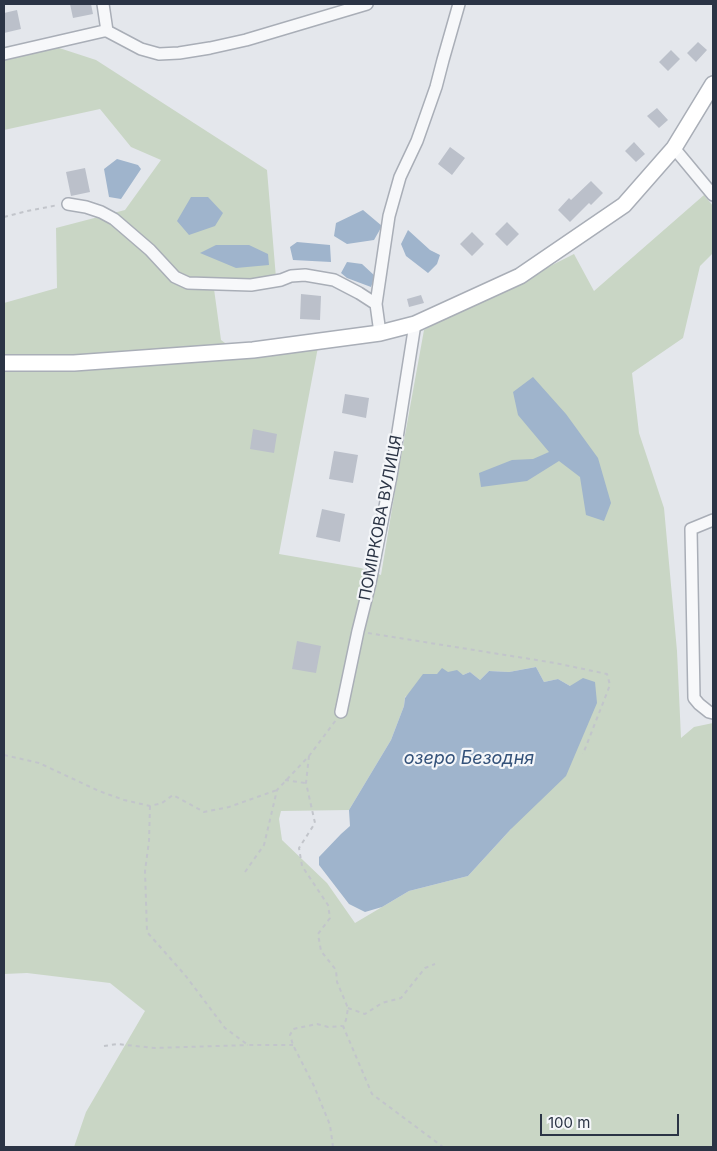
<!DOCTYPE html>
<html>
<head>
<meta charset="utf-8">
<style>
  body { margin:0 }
  #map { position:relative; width:717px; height:1151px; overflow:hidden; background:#e4e7ec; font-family:Inter,sans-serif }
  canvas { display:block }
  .frame { position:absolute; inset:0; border:5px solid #2b3445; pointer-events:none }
  .scale { position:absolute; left:540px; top:1114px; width:139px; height:22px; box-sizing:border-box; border:2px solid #2b3445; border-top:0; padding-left:6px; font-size:15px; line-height:18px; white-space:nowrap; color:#2b3445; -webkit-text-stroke:4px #f4f6f9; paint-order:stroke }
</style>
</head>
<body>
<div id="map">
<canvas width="717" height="1151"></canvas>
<div class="frame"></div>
<div class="scale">100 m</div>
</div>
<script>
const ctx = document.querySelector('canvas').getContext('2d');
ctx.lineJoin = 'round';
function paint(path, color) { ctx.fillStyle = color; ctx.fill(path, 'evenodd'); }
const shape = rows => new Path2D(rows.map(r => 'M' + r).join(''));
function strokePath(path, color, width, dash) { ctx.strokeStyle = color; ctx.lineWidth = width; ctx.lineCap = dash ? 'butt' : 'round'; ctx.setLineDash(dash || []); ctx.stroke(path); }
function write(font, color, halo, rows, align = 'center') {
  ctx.font = font + ' Inter,sans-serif'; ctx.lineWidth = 4.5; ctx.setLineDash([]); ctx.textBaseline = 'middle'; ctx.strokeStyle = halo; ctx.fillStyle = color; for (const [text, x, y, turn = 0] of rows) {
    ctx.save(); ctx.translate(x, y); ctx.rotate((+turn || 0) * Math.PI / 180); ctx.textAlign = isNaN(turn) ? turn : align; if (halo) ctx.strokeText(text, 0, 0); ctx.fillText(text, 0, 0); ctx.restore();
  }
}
const green = shape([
  [50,45,96,60,267,170,276,278,214,289,221,340,236,351,318,347,279,554,361,568,381,575,397,479,424,330,433,325,574,254,594,291,704,195,713,206,713,253,700,266,683,338,632,373,639,433,664,508,677,651,681,738,694,727,713,723,713,1147,74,1147,86,1112,145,1011,110,983,27,973,4,974,4,303,57,288,56,228,125,210,161,160,131,147,100,109,4,130,4,58],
  [536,667,544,682,558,679,570,686,511,829,468,876,409,891,355,923,327,883,282,840,279,819,281,811,349,810,391,740,404,706,405,697,437,674,448,672,463,675,470,672,480,680,489,671,509,672]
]);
const water = shape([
  [117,159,138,165,141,169,121,199,109,197,104,169],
  [191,197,208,197,223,213,215,226,189,235,177,221],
  [363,210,382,226,374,240,347,244,334,236,336,223],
  [408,230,430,250,440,255,437,264,428,273,406,256,401,244],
  [297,242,330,245,331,262,293,260,290,247],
  [216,245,249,245,268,254,269,265,236,268,200,253],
  [347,262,362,264,375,276,371,287,347,278,341,273],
  [533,377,566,414,598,458,611,503,604,521,586,515,580,477,559,461,527,481,481,487,479,473,512,460,533,459,549,452,518,415,513,392],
  [536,667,544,682,558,679,570,686,583,678,595,682,597,703,566,776,511,829,468,876,409,891,382,907,365,912,349,904,319,865,319,857,341,834,350,826,349,810,391,740,404,706,405,698,423,674,437,674,442,668,448,672,457,670,463,675,470,672,480,680,489,671,509,672]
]);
const building = shape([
  [70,4,91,4,93,14,73,18],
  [17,10,21,29,4,33,4,13],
  [698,42,707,50,696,62,687,53],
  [671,50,680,59,668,71,659,62],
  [657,108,668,120,659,128,647,116],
  [634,142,645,154,636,162,625,151],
  [450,147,465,158,452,175,438,164],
  [85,168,90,192,71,196,66,172],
  [591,181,603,193,591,205,589,203,570,222,558,210,569,198,571,200],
  [507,222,519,234,507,246,495,234],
  [472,232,484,244,472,256,460,244],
  [301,294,321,296,320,320,300,319],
  [421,295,424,303,409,307,407,299],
  [345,394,369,398,366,418,342,413],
  [253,429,277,434,274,453,250,449],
  [334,451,358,455,353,483,329,479],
  [322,509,345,514,340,542,316,537],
  [297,641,321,646,316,673,292,669]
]);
const path = shape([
  [4,217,27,211,58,205],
  [368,633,555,663,607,674,610,685,583,754],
  [4,755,39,763,99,791,124,800,150,806,162,803,173,795,204,812,229,807,277,790],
  [309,756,306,783,315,823,299,848,302,866,328,905,330,918,318,934,321,951,336,970,337,982,348,1008,346,1020,343,1026,372,1094,443,1147],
  [285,780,305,783],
  [150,806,149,841,145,871,147,932,185,975,225,1028,248,1045,293,1045],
  [245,872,264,845,277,790,309,756,336,720],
  [348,1008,365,1014,382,1003,401,998,425,968,435,964],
  [104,1046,117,1044,155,1048,248,1045],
  [333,1147,330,1125,314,1086,293,1045,290,1035,293,1029,317,1024,328,1027,342,1026]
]);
const street = shape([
  [103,4,107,31],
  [4,54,104,31,107,31,141,49,159,54,179,53,210,48,246,40,367,4],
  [674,148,713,195],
  [68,204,86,207,101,212,114,219,150,250,175,277,188,283,251,285,281,280,291,276,305,275,334,280,359,293,376,304],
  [380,333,376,304,389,216,400,177,417,141,436,87,443,60,459,4],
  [713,520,691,529,694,698,699,704,709,712,713,713],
  [341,712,358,631,370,583,391,476,415,324]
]);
const secondary = shape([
  [4,363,74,363,253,350,380,333,415,324,520,276,624,205,674,148,713,84]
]);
const streetNames = [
  ["ПОМІРКОВА ВУЛИЦЯ",381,518,-79]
];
const waterNames = [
  ["озеро Безодня",469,759]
];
paint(green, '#c9d6c5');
paint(water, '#9fb4cc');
paint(building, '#bbc0ca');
strokePath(street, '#a9aeb7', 14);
strokePath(secondary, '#a9aeb7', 18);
strokePath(path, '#c2c5cb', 2, [4, 4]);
strokePath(street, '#f7f8fa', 11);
strokePath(secondary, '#fff', 15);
write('16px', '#2b3445', '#f4f6f9', streetNames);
write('italic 18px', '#34527a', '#f4f6f9', waterNames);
</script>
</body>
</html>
